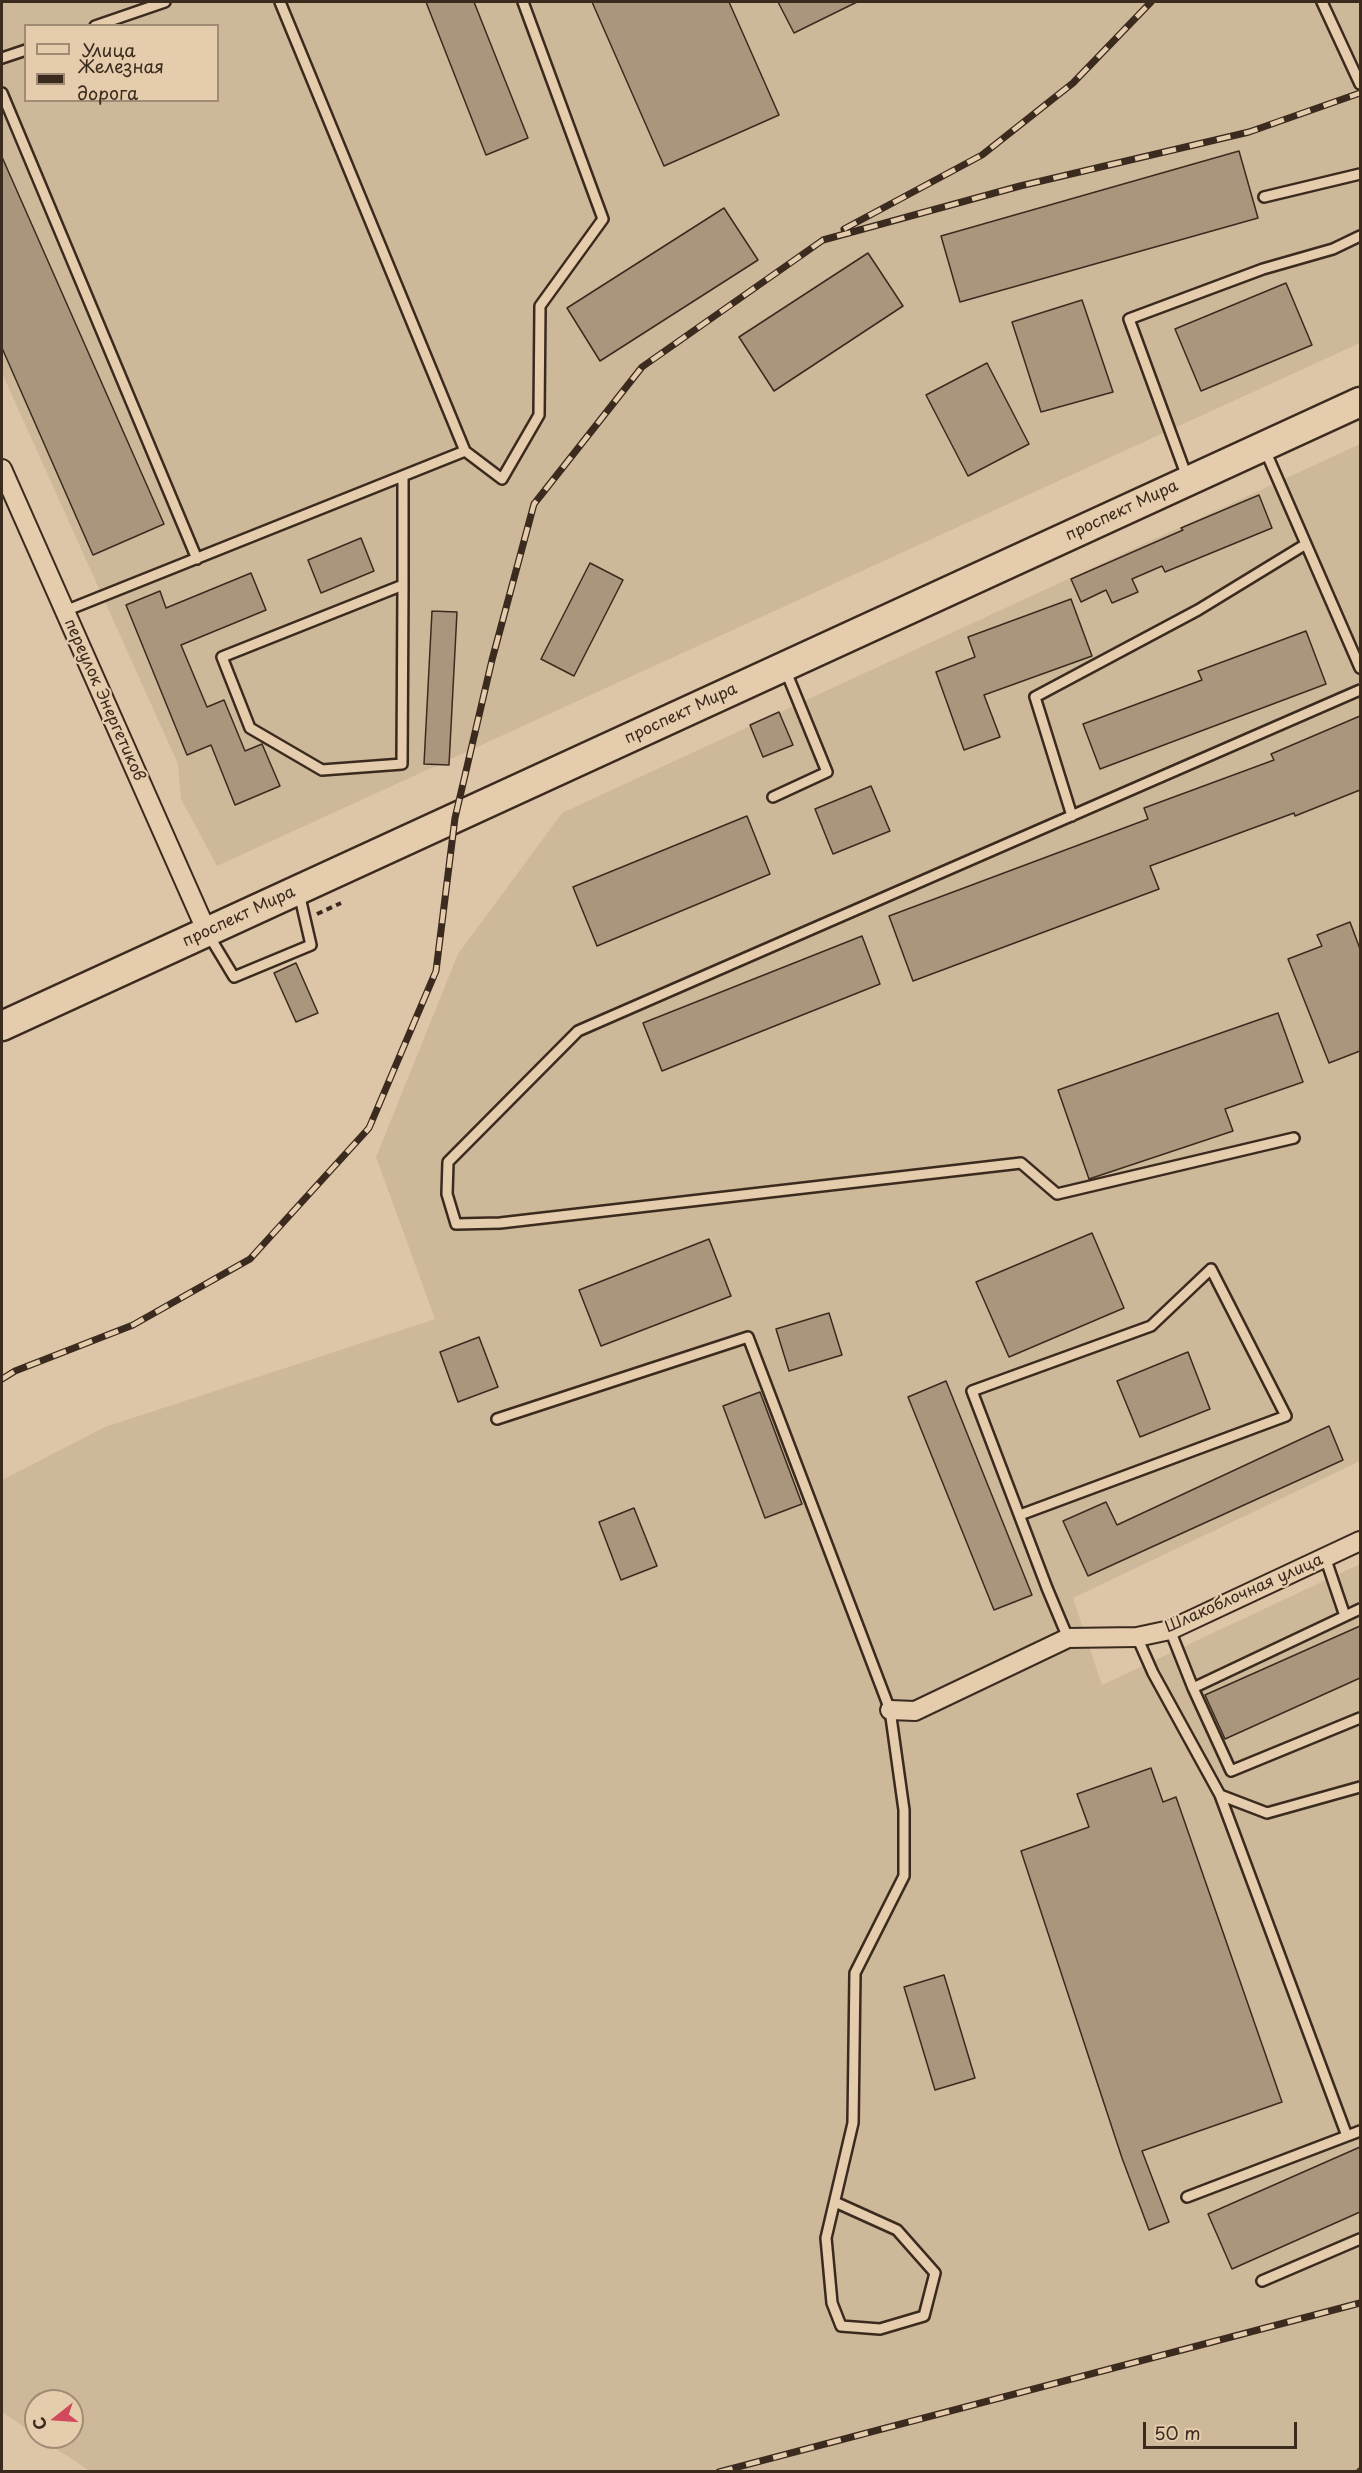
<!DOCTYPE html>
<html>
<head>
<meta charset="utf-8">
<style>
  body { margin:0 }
  #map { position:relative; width:1362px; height:2473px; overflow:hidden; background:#ddc6a7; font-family:"Playpen Sans",sans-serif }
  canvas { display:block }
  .frame { position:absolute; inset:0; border:3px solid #3b2a1e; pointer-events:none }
  .legend { position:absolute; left:24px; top:24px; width:195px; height:78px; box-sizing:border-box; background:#e4ccad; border:2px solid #a08b74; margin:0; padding:8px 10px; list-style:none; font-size:18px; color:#3b2a1e }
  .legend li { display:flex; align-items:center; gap:12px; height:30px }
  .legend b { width:30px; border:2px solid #a08b74 }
  .north { position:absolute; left:24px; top:2389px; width:60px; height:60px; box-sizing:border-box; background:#e4ccad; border:2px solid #a08b74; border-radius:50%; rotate:253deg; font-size:16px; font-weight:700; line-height:24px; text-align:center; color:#3b2a1e }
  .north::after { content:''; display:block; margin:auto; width:21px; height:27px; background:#d1495b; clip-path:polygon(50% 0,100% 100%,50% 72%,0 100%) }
  .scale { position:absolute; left:1143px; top:2422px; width:154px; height:27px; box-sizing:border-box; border:3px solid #3b2a1e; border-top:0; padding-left:8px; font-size:18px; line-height:21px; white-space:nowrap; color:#3b2a1e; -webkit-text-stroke:4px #e4ccad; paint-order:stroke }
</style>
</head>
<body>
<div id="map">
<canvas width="1362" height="2473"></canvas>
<div class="frame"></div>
<ul class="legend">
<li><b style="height:8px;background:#e4ccad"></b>Улица</li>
<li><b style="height:8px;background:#3b2a1e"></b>Железная дорога</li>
</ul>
<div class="north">С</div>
<div class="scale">50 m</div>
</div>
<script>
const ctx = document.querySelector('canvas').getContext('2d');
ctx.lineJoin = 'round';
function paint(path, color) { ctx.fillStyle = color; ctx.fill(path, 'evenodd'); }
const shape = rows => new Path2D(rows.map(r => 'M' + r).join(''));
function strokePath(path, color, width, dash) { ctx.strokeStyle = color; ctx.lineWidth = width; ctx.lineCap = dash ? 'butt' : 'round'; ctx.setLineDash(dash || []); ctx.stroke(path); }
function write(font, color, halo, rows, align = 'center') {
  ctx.font = font + ' "Playpen Sans",sans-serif'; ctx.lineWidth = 4.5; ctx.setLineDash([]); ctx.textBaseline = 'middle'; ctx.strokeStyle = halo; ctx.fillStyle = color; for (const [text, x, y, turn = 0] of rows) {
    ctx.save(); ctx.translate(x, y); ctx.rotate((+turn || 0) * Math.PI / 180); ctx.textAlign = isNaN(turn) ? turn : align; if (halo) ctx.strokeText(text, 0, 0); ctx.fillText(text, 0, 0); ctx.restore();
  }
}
const built = shape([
  [2,2,1360,2,1360,343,217,866,181,799,178,764,2,373],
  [26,26,218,26,218,100,26,100],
  [1360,444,1360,1461,1073,1598,1102,1685,1360,1564,1360,2471,91,2472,39,2437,72,2437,72,2401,36,2401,36,2435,2,2412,2,1480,105,1427,435,1319,376,1157,458,954,562,813]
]);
const building = shape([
  [426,2,474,2,528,138,486,155,426,2],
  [592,2,729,2,779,115,664,166,592,2],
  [778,2,857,2,794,33,778,2],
  [1239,151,1258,218,960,302,941,236,1239,151],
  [2,157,164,524,93,555,2,348,2,157],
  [724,208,758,260,600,361,567,308,724,208],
  [868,253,903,306,774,391,739,337,868,253],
  [1286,283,1312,345,1201,391,1175,329,1286,283],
  [1082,300,1113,392,1041,412,1012,322,1082,300],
  [987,363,1029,444,968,476,926,395,987,363],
  [1259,495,1272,528,1165,572,1162,566,1132,579,1138,592,1112,603,1106,590,1081,602,1071,579,1183,530,1181,528,1259,495],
  [361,538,374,571,321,593,308,560,361,538],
  [590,563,623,580,574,676,541,659,590,563],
  [251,573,266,610,181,645,207,707,224,700,245,751,262,744,280,786,235,805,211,745,187,755,126,605,160,591,166,608,251,573],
  [1071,599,1092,656,984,695,1000,737,964,750,936,672,975,657,968,637,1071,599],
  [432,611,457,612,449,765,424,764,432,611],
  [1306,631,1326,684,1100,769,1083,724,1202,680,1198,671,1306,631],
  [779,712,793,745,763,757,750,725,779,712],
  [1360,716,1360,790,1295,816,1294,813,1150,866,1159,889,913,981,889,916,1148,819,1144,808,1274,760,1271,754,1360,716],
  [871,786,890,831,833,854,815,809,871,786],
  [747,816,770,874,597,946,573,887,747,816],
  [1350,922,1360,949,1360,1051,1329,1063,1288,959,1322,946,1317,935,1350,922],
  [862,936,880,984,662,1071,643,1023,862,936],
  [296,963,318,1013,296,1022,274,973,296,963],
  [1278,1013,1303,1082,1225,1109,1233,1131,1089,1179,1058,1090,1278,1013],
  [1092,1233,1124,1308,1009,1357,976,1282,1092,1233],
  [709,1239,731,1296,601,1346,579,1290,709,1239],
  [829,1313,842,1355,789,1371,776,1329,829,1313],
  [479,1337,498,1387,458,1402,440,1352,479,1337],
  [1188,1352,1210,1409,1140,1437,1117,1381,1188,1352],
  [946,1381,1032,1595,994,1610,908,1397,946,1381],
  [760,1392,802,1504,765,1518,723,1406,760,1392],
  [1329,1426,1343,1460,1088,1576,1063,1521,1106,1502,1117,1525,1329,1426],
  [634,1508,657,1566,621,1580,599,1522,634,1508],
  [1360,1626,1360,1678,1225,1739,1205,1695,1360,1626],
  [1151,1768,1163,1802,1176,1797,1282,2102,1142,2151,1169,2222,1149,2230,1122,2158,1021,1851,1089,1827,1077,1794,1151,1768],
  [944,1975,975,2078,935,2090,904,1987,944,1975],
  [1360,2147,1360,2212,1232,2269,1208,2214,1360,2147]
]);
const path = shape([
  [317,914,341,903]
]);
const service = shape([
  [280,2,465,451,502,479,539,415,540,306,603,219,523,2],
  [1322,2,1360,84],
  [95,26,165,2],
  [2,58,26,50],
  [2,93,197,559],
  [1264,197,1360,174],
  [1265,450,1360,668],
  [1187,477,1129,319,1263,269,1333,249,1360,236],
  [403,585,222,657,250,728,322,770,402,764,403,585,403,476],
  [65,611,465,451],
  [773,797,827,772,785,669],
  [1072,816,1035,697,1198,610,1306,544],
  [208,934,234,977,311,945,299,893],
  [1294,1138,1057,1194,1021,1163,500,1223,456,1224,447,1194,448,1162,578,1031,1360,690],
  [497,1419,748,1337,890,1710,904,1810,904,1876,855,1973,853,2123,826,2238,832,2303,841,2326,880,2329,924,2316,935,2273,897,2230,835,2202],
  [1020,1515,1286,1416,1211,1269,1151,1326,972,1391,1047,1588,1068,1638],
  [1325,1557,1345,1616],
  [1170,1630,1193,1688,1231,1771,1360,1718],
  [1137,1637,1153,1673,1220,1795,1347,2136,1187,2197],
  [1193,1688,1360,1609],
  [1220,1795,1267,1813,1360,1787],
  [1347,2136,1360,2131],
  [1262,2281,1360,2239]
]);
const minor = shape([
  [2,469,207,932],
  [890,1710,915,1711,1068,1638,1137,1637,1170,1630,1360,1541]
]);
const primary = shape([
  [2,1026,1360,402]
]);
const rail = shape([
  [844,229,982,155,1073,83,1151,2],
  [2,1379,15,1371,133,1325,250,1259,369,1128,436,971,455,818,492,660,534,504,642,367,823,240,1020,186,1249,132,1360,93],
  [719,2472,1360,2303],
  [1359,2472,1360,2471]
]);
const streetNames = [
  ["проспект Мира",1122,511,-25],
  ["переулок Энергетиков",104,700,66],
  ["проспект Мира",681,714,-25],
  ["проспект Мира",239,917,-25],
  ["Шлакоблочная улица",1244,1594,-24]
];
paint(built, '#ceb89a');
paint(building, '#aa967d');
strokePath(building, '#3b2a1e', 1.5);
strokePath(service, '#3b2a1e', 14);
strokePath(minor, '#3b2a1e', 22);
strokePath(primary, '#3b2a1e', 33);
strokePath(path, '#3b2a1e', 4, [6, 4.5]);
strokePath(service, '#e4ccad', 9);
strokePath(minor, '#e4ccad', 18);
strokePath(primary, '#e4ccad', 28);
strokePath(rail, '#3b2a1e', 7);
strokePath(rail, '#e4ccad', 4.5, [14]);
write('16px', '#3b2a1e', '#e4ccad', streetNames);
</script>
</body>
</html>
